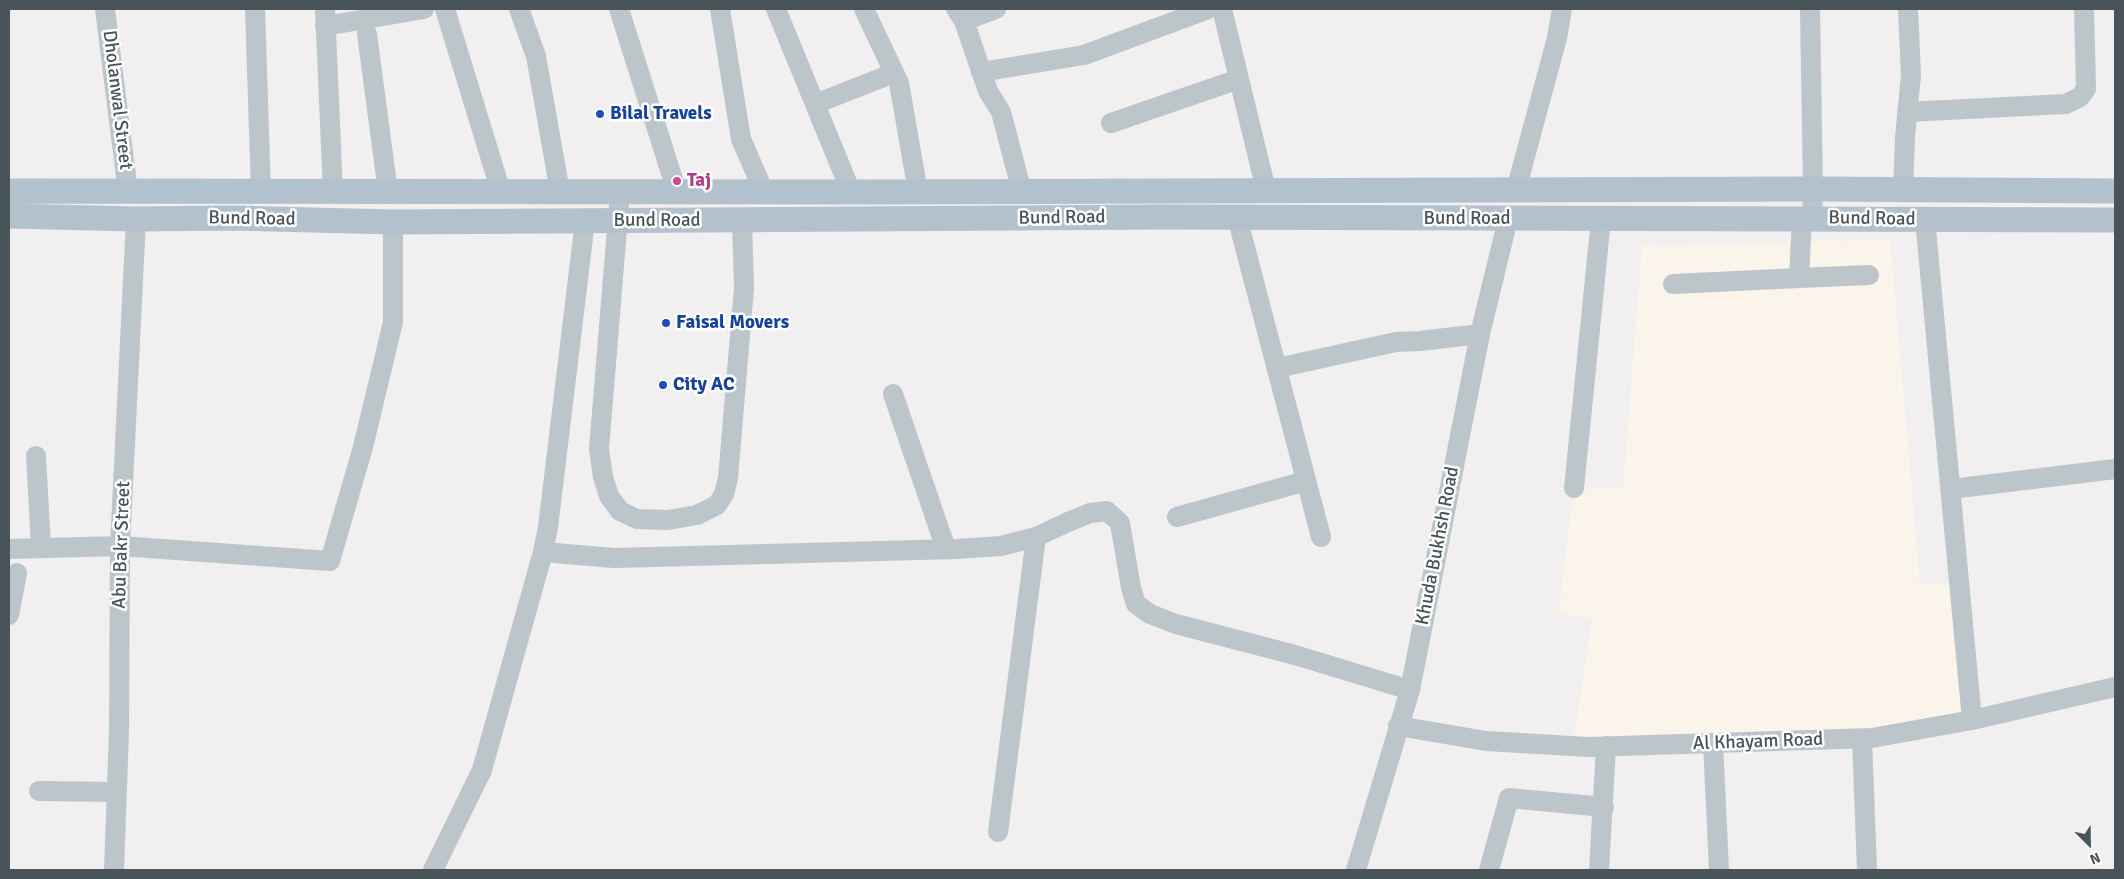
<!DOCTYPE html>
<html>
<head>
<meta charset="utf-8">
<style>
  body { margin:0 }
  #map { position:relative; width:2124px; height:879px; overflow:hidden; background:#f1efef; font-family:Signika,sans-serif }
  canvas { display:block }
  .frame { position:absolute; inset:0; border:10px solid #49545a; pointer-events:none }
  .north { position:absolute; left:2064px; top:819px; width:50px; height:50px; -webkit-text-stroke:4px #fff; paint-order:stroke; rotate:157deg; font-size:14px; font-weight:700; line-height:20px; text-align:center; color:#49545a }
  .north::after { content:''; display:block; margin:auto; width:18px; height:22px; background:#49545a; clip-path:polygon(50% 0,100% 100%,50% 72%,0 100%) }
</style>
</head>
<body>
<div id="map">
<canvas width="2124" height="879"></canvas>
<div class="frame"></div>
<div class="north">N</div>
</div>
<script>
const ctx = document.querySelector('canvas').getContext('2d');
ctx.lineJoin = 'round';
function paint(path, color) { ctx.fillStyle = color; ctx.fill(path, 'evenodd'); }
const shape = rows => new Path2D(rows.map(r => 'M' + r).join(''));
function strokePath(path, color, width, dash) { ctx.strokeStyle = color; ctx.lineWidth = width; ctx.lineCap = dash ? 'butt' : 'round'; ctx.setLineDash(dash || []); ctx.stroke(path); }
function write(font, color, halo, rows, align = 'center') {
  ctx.font = font + ' Signika,sans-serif'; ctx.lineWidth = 5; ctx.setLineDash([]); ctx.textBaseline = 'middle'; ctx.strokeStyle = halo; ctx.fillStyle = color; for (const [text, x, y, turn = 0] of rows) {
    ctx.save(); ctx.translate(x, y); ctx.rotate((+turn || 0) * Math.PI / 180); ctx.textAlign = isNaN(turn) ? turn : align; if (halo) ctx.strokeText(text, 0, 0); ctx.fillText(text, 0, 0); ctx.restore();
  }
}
const commercial = shape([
  [1890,239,1920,583,1952,586,1965,715,1862,739,1573,746,1592,618,1558,613,1574,488,1623,489,1642,246]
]);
const minor = shape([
  [105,9,128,192],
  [255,9,261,192],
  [325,9,333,192],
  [445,9,501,192],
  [519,9,536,56,560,192],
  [619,9,677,192],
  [720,9,741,139,764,192],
  [776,9,851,192],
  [864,9,899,83,918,192],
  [956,9,964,21,988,91,1001,112,1022,192],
  [1222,9,1266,190],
  [1810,9,1813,189,1812,218],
  [964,21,996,9],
  [325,26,424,9],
  [367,34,388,192],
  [981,72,1084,55,1208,9],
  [815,104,894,73],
  [1907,112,2066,104,2080,97,2086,89,2084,9],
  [1111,123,1239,79],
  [1516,190,1557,38,1562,9],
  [1903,191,1905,137,1911,75,1908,9],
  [620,192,599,449,603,477,609,496,620,511,637,519,668,520,697,515,717,505,724,494,728,478,744,288,742,220],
  [1237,217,1321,537],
  [1802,218,1799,278,1869,275],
  [1925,219,1972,720],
  [1673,284,1799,278],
  [1277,368,1396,342,1420,341,1480,334],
  [893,394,946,549],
  [36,456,41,548],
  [1574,488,1601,219],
  [1951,489,2115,469],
  [1177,517,1306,481],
  [9,549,120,546,330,561,363,447,393,322,393,222],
  [543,552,614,558,957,549,1001,546,1036,537,1068,522,1090,513,1107,511,1120,523,1131,588,1136,604,1150,614,1176,624,1295,655,1410,690],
  [9,615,17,573],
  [1398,726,1486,741,1588,747,1872,738,1972,720,2115,687],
  [1862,739,1867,870],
  [1713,743,1719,870],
  [39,791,117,792],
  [998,832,1036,537],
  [114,870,119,731,120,546,136,219],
  [433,870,482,770,543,552,548,527,585,221],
  [1356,870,1410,690,1480,334,1508,219],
  [1489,870,1509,798,1604,807],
  [1599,870,1606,746]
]);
const major = shape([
  [9,191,865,192,1813,189,2115,191],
  [9,216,136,219,232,218,393,222,1165,217,2115,220]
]);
const markers = [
  [600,114,5,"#1a4fb4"],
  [677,181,5,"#d1479c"],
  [666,323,5,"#1a4fb4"],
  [663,385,5,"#1a4fb4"]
];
const streetNames = [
  ["Dholanwal Street",117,100,83],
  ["Bund Road",1062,218,-1],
  ["Bund Road",252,219,1],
  ["Bund Road",1467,219],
  ["Bund Road",1872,219,1],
  ["Bund Road",657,221],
  ["Abu Bakr Street",122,545,-88],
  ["Khuda Bukhsh Road",1438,546,-79],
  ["Al Khayam Road",1758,742,-2]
];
const transitNames = [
  ["Bilal Travels",610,114],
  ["Faisal Movers",676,323],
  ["City AC",673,385]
];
const hotelNames = [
  ["Taj",687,181]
];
paint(commercial, '#faf4ea');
strokePath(minor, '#bcc5ca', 20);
strokePath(major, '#b2c1cb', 25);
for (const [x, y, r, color] of markers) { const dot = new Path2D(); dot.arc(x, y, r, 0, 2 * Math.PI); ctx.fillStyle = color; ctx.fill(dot); strokePath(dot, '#fff', 2); }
write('19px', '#49545a', '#fff', streetNames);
write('bold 19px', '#164399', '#fff', transitNames, 'left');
write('bold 19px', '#b23c85', '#fff', hotelNames, 'left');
</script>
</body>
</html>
